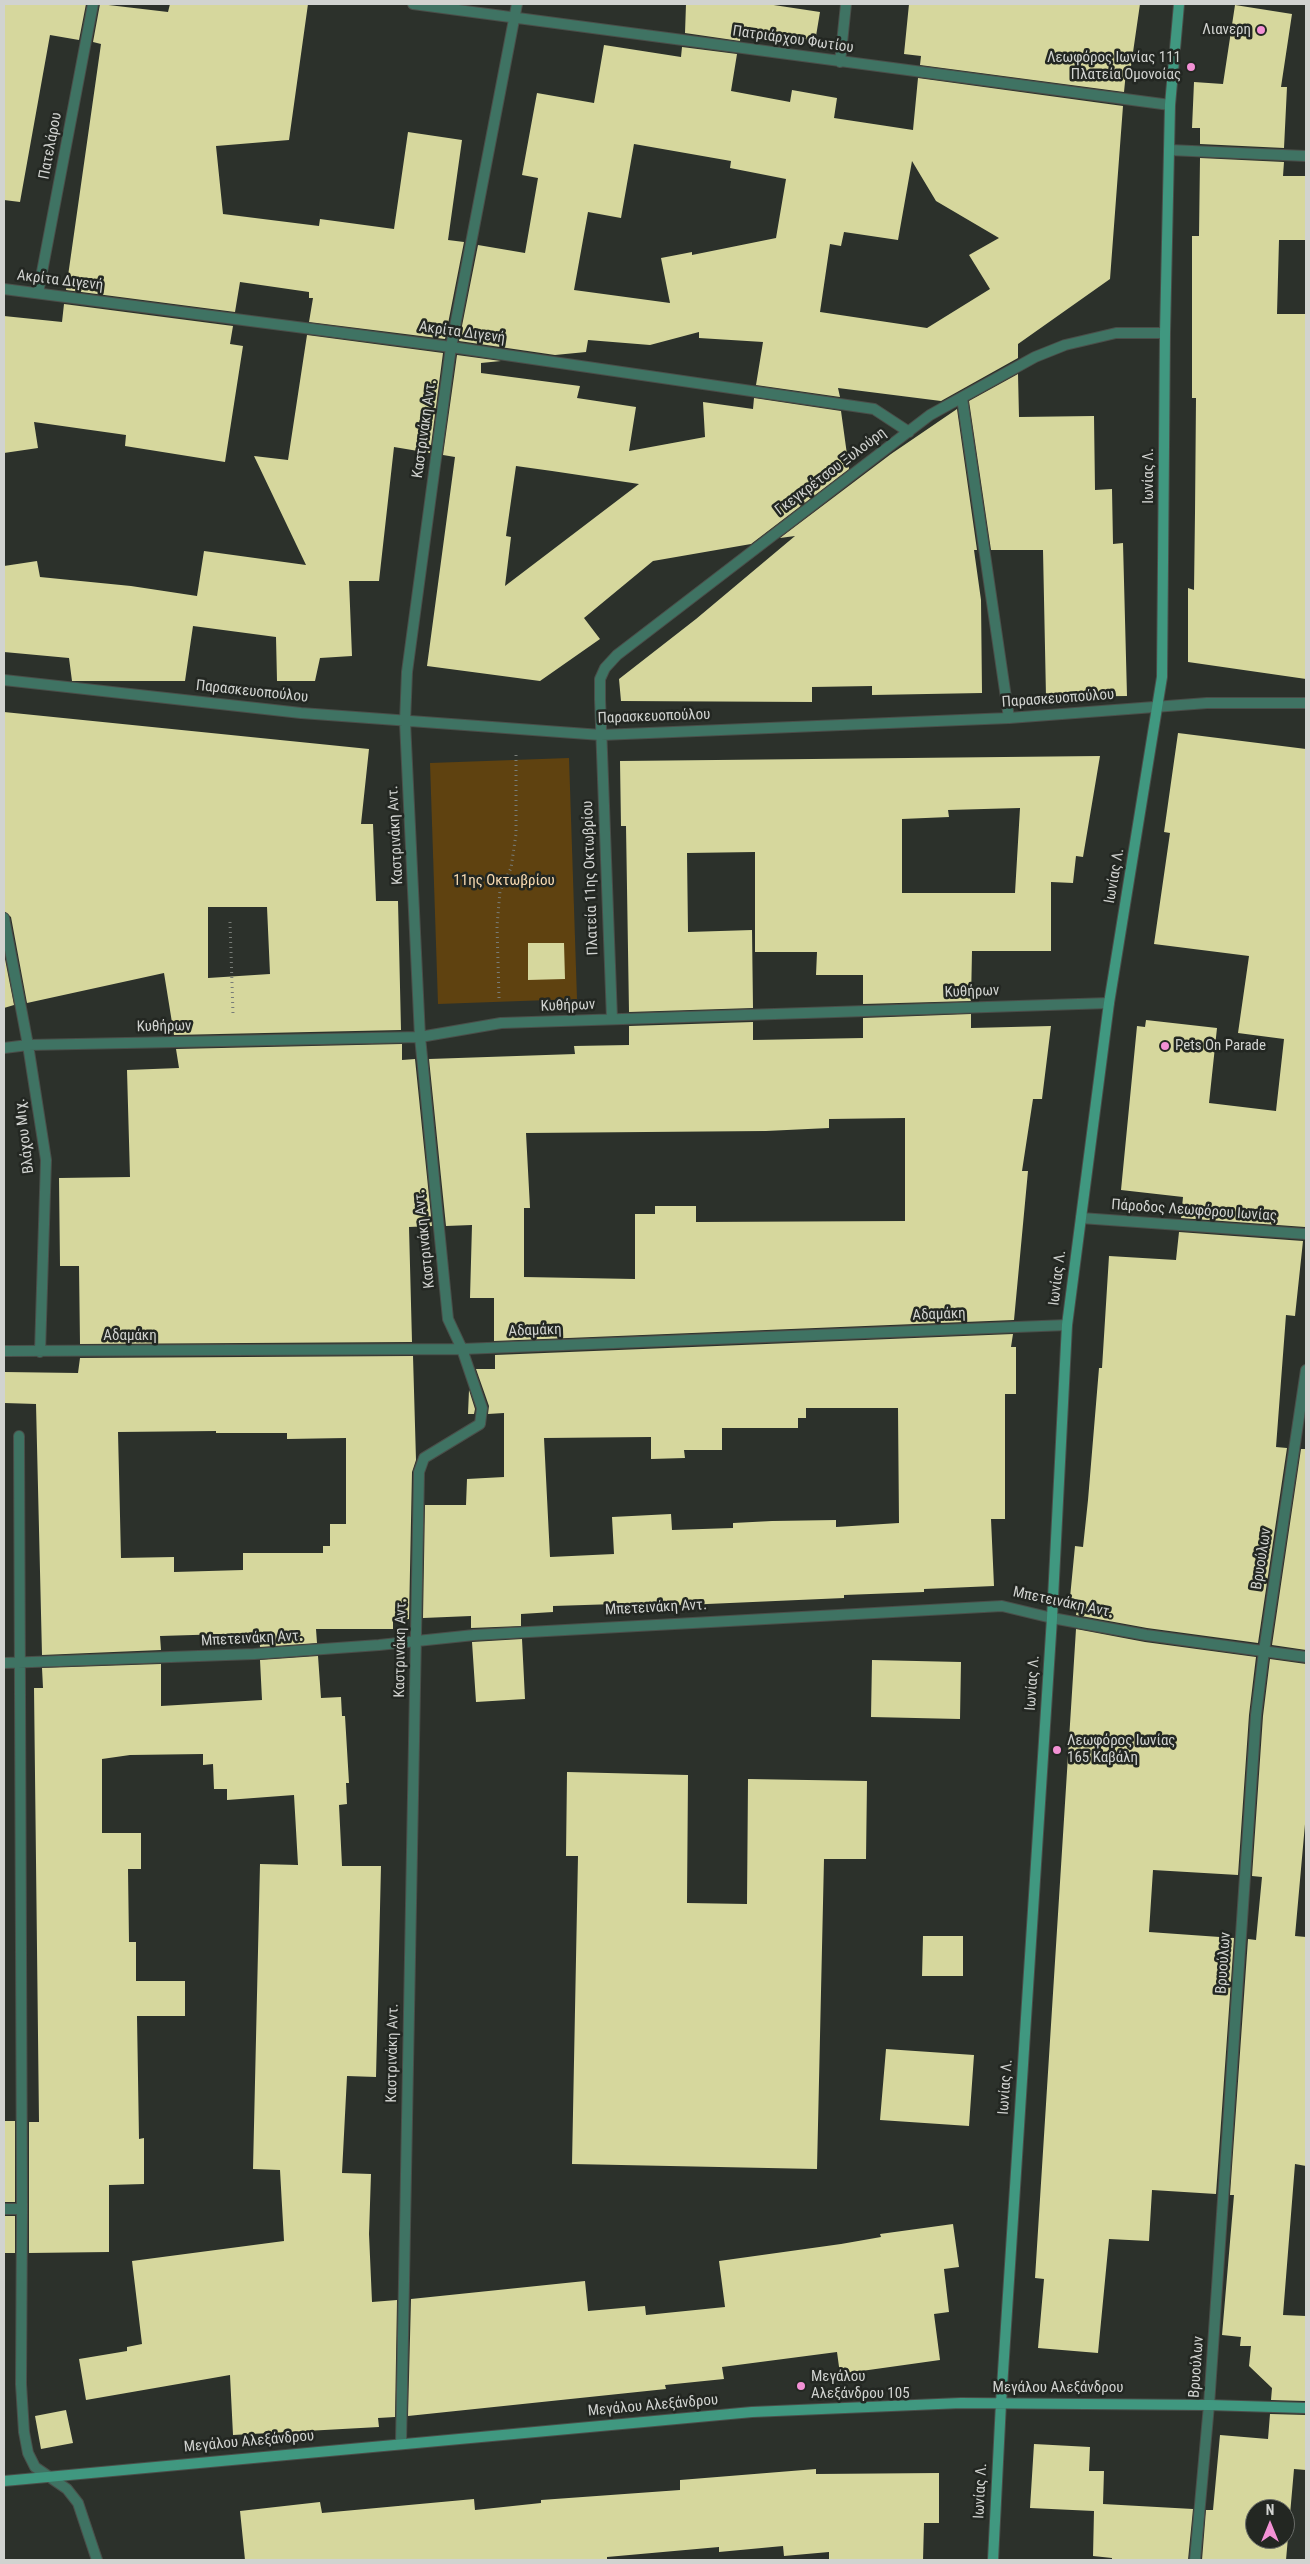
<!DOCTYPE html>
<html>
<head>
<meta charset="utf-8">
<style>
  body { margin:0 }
  #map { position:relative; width:1310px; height:2564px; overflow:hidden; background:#2c312b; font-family:"Roboto Condensed",sans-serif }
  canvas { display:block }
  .frame { position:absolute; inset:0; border:5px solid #d1d3d0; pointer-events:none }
  .north { position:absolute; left:1245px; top:2499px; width:50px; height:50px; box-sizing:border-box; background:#232722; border:1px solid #696c68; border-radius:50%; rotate:0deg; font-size:14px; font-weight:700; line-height:20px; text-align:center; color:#d1d3d0 }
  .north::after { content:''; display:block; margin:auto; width:18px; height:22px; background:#f391d5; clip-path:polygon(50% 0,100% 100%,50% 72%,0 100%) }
</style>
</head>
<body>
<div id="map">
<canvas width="1310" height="2564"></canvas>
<div class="frame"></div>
<div class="north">N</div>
</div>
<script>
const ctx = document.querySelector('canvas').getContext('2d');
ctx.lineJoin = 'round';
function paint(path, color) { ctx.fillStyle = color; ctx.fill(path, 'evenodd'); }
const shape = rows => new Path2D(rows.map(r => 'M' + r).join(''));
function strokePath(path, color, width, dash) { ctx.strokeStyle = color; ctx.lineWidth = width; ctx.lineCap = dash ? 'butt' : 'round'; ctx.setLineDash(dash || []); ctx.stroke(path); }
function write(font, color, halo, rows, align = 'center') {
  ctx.font = font + ' "Roboto Condensed",sans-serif'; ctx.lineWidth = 5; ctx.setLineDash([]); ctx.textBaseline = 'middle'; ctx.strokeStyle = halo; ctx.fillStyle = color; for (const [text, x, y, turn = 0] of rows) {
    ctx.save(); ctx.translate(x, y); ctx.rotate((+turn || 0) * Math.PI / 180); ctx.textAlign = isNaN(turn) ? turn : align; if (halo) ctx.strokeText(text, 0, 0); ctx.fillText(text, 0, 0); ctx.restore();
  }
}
const green = shape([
  [569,758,577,999,438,1004,430,763]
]);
const building = shape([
  [4,4,86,4,79,40,50,35,20,202,4,200],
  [100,4,168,12,170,4,308,4,289,140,216,146,223,214,319,226,320,219,394,229,408,132,462,140,448,240,464,242,445,339,309,322,313,298,309,298,309,292,240,282,235,312,66,290,101,44,93,42],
  [686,4,767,4,820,12,815,42,741,31,740,41,685,33],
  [909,4,1140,4,1130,73,1126,72,1124,92,920,65,921,56,904,54],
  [1235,5,1292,14,1281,87,1287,87,1284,148,1200,144,1200,128,1192,128,1194,82,1223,84],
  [604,45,681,57,682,47,737,54,731,91,790,102,792,90,837,98,834,118,913,130,918,78,1123,106,1110,279,1018,344,1018,358,941,401,838,388,840,397,756,385,763,342,699,338,699,332,650,345,588,340,586,352,555,355,459,341,478,245,525,253,538,178,522,175,537,93,594,103],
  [634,144,731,161,730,168,786,179,776,238,692,255,692,252,661,258,670,303,574,290,588,212,621,218],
  [912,161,936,201,999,238,969,255,990,289,927,328,820,312,830,244,841,246,844,232,898,240],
  [1200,158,1284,162,1283,176,1306,176,1306,240,1279,240,1277,314,1306,314,1306,679,1188,662,1188,588,1194,590,1195,513,1196,398,1192,398,1192,236,1199,236],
  [64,304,233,326,230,344,243,346,225,462,125,446,126,435,34,422,38,448,4,453,4,316,62,322],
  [307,335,443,353,430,453,394,447,379,581,349,581,352,656,320,658,315,681,277,681,276,637,193,626,185,681,72,681,69,658,4,652,4,566,37,561,40,577,131,586,197,596,204,551,306,565,254,456,288,460],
  [457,355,501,361,481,363,481,373,580,386,577,398,636,407,629,451,705,437,703,402,753,409,754,398,841,411,849,469,751,544,653,561,584,618,600,639,540,681,427,666,455,457,443,455],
  [516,466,552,471,639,484,505,586,511,537,506,536],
  [1018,374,1019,417,1094,416,1095,490,1112,489,1113,544,1123,543,1127,696,1046,697,1043,550,991,550,969,401],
  [957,409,977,550,974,550,981,600,982,693,872,695,872,686,812,687,812,702,621,701,619,679,696,619,795,536,780,538,891,454],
  [4,712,369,749,361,824,373,824,376,901,398,901,401,1030,174,1035,164,973,27,1003,11,917,4,911],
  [208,907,267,907,270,974,208,978],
  [1178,733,1306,749,1305,1227,1181,1218,1183,1197,1121,1190,1137,1026,1145,1027,1146,1020,1217,1028,1209,1103,1276,1111,1284,1039,1238,1033,1249,956,1154,944,1170,833,1164,832],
  [1100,756,1083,857,1076,856,1073,883,1051,882,1051,951,972,951,971,1001,863,1004,863,975,816,975,817,952,755,952,755,852,687,853,688,932,752,930,753,1008,629,1012,626,826,621,826,620,761],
  [1020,808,1015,893,902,893,902,819,949,817,948,810],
  [528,943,564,943,565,979,528,980],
  [4,954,14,1005,4,1008],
  [971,1014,971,1028,1051,1026,1042,1099,1033,1099,1022,1171,1028,1171,1014,1320,494,1341,494,1298,470,1298,472,1225,446,1226,429,1059,575,1054,574,1046,629,1045,629,1026,753,1022,753,1040,863,1038,863,1018],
  [905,1118,905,1221,696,1222,696,1206,655,1206,655,1214,635,1214,635,1279,524,1277,524,1208,530,1208,526,1133,766,1131,829,1128,829,1119],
  [402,1044,402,1060,415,1059,432,1226,409,1227,412,1342,80,1344,79,1266,60,1266,59,1178,130,1177,127,1070,179,1068,176,1049],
  [1179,1232,1303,1241,1295,1316,1286,1315,1276,1447,1287,1448,1258,1643,1147,1628,1076,1615,1077,1609,1069,1608,1075,1546,1083,1547,1088,1500,1099,1368,1102,1368,1109,1256,1176,1260],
  [1013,1334,1011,1347,1016,1347,1016,1394,1005,1394,1005,1519,991,1519,994,1586,924,1589,924,1592,844,1595,844,1598,616,1608,616,1604,553,1606,553,1612,521,1614,521,1626,471,1628,471,1616,423,1618,425,1505,466,1505,467,1479,504,1477,504,1413,488,1414,489,1406,476,1369,495,1369,495,1355],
  [806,1408,898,1408,899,1523,836,1527,836,1520,772,1521,733,1523,733,1528,672,1530,671,1514,612,1517,614,1554,550,1557,544,1438,651,1437,651,1459,685,1458,684,1450,722,1450,722,1428,798,1428,798,1418,806,1418],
  [413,1356,416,1460,412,1472,409,1619,393,1620,393,1629,316,1629,317,1643,260,1647,259,1633,160,1636,161,1650,42,1655,36,1404,4,1403,4,1372,78,1373,80,1358],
  [216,1431,216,1433,287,1433,287,1439,346,1438,346,1524,330,1524,330,1546,323,1546,323,1553,243,1553,243,1570,174,1572,174,1557,121,1558,118,1432],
  [469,1390,475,1409,474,1414,468,1414],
  [1301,1449,1306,1449,1306,1650,1272,1645],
  [1076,1629,1145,1642,1256,1657,1249,1715,1238,1875,1153,1870,1149,1932,1234,1938,1216,2194,1152,2190,1149,2241,1109,2239,1098,2353,1038,2348,1044,2279,1035,2278],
  [522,1639,525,1699,476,1702,472,1642],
  [318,1656,321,1698,341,1697,342,1716,345,1716,349,1783,346,1783,347,1804,339,1805,342,1866,381,1866,376,2077,347,2076,342,2173,371,2174,369,2234,372,2302,397,2300,395,2417,378,2418,379,2427,233,2435,230,2375,86,2400,79,2359,127,2351,127,2347,142,2344,132,2261,284,2241,280,2170,253,2169,260,1864,298,1865,294,1795,227,1800,227,1789,214,1789,213,1764,203,1765,203,1754,130,1755,102,1759,102,1833,141,1833,141,1869,128,1869,129,1942,136,1942,136,1981,185,1981,185,2016,137,2016,139,2139,144,2138,144,2184,109,2185,109,2252,29,2253,29,2122,39,2122,34,1688,43,1688,42,1668,161,1664,161,1706,262,1700,260,1660],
  [1270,1659,1306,1664,1306,1813,1295,1936,1306,1937,1306,2166,1295,2164,1283,2315,1306,2316,1306,2401,1271,2400,1272,2388,1249,2366,1251,2346,1240,2346,1241,2337,1222,2335,1234,2195,1230,2195,1248,1939,1256,1940,1262,1877,1252,1876,1263,1716],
  [872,1660,961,1662,960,1719,871,1717],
  [567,1772,688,1775,687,1903,747,1904,748,1779,867,1781,866,1859,824,1859,817,2169,572,2164,578,1856,566,1856],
  [923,1936,963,1936,963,1976,922,1976],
  [886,2049,974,2055,969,2126,880,2120],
  [4,2121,15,2121,15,2202,4,2202],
  [4,2216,15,2216,15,2253,4,2253],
  [953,2224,959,2267,944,2269,949,2312,934,2314,940,2360,840,2374,837,2352,722,2367,724,2379,665,2385,666,2389,408,2416,411,2299,585,2281,588,2311,645,2306,646,2315,725,2307,719,2261,841,2244,881,2237,880,2234],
  [66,2410,73,2443,41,2449,35,2416],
  [1270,2414,1306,2415,1306,2470,1294,2469,1286,2560,1202,2560,1206,2510,1213,2510,1220,2435,1268,2439],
  [1255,2509,1285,2509,1285,2539,1255,2539],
  [1034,2444,1090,2447,1089,2471,1104,2471,1103,2504,1193,2509,1188,2560,1112,2560,1112,2558,1093,2556,1094,2511,1030,2508],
  [816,2469,816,2474,939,2473,939,2523,924,2523,923,2560,829,2560,829,2552,784,2556,783,2546,719,2552,719,2547,607,2557,607,2560,245,2560,240,2511,320,2502,322,2513,474,2499,475,2510,541,2503,541,2500,680,2490,680,2480]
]);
const path = shape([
  [230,922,233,1014],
  [499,998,497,926,500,891,511,868,516,834,516,754]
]);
const street = shape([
  [413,4,1170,105],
  [840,62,846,4],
  [1169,150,1306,156],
  [4,289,451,347,874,409,909,432],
  [38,293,93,4],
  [962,398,1009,718],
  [4,680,301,713,601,735,1009,718,1207,703,1306,703],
  [4,918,28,1045,46,1160,40,1352],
  [612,1019,600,699,600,679,605,668,617,655,930,415,1035,357,1065,345,1116,333,1165,333],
  [4,1048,28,1045,420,1037,501,1023,1109,1003],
  [1081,1218,1306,1234],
  [4,1351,462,1349,1067,1325],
  [19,1436,22,2209,21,2384,24,2432,28,2453,35,2467,67,2489,78,2503,97,2560],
  [4,1663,254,1654,379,1645,474,1635,1002,1606,1052,1618,1146,1635,1306,1657],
  [4,2209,22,2209],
  [401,2443,419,1472,424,1458,480,1424,482,1408,462,1349,448,1319,420,1037,405,722,407,672,451,347,517,4],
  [1195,2560,1209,2405,1256,1715,1264,1651,1306,1370]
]);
const secondary = shape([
  [4,2481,752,2412,961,2403,1209,2405,1306,2408],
  [993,2560,1001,2403,1052,1618,1067,1325,1109,1003,1162,677,1165,333,1170,105,1179,4]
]);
const markers = [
  [1261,30,5,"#f391d5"],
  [1191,67,5,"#f391d5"],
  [1165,1046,5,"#f391d5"],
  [1057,1750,5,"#f391d5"],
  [801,2386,5,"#f391d5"]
];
const poiNames = [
  ["Λιανερη",1251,30,"right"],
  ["Λεωφόρος Ιωνίας 111",1181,58,"right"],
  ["Πλατεία Ομονοίας",1181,75,"right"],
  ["Pets On Parade",1175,1046],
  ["Λεωφόρος Ιωνίας",1067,1741],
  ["165 Καβάλη",1067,1758],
  ["Μεγάλου",811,2377],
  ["Αλεξάνδρου 105",811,2394]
];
const streetNames = [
  ["Πατριάρχου Φωτίου",793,40,8],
  ["Πατελάρου",51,146,-79],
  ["Ακρίτα Διγενή",60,281,7],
  ["Ακρίτα Διγενή",462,333,8],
  ["Καστρινάκη Αντ.",425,429,-82],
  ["Γκεγκρέτσου Ξυλούρη",831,472,-37],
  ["Ιωνίας Λ.",1149,476,-90],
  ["Παρασκευοπούλου",252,692,6],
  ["Παρασκευοπούλου",1058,699,-4],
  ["Παρασκευοπούλου",654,717,-2],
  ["Καστρινάκη Αντ.",396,835,-93],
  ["Ιωνίας Λ.",1115,876,-80],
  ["Πλατεία 11ης Οκτωβρίου",591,878,-92],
  ["Κυθήρων",972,992,-2],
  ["Κυθήρων",568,1006,-2],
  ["Κυθήρων",164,1027,-1],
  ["Βλάχου Μιχ.",25,1136,-97],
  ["Πάροδος Λεωφόρου Ιωνίας",1194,1211,4],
  ["Καστρινάκη Αντ.",425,1239,-96],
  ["Ιωνίας Λ.",1058,1278,-83],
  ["Αδαμάκη",939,1315,-2],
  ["Αδαμάκη",535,1331,-2],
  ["Αδαμάκη",130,1336],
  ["Βρυούλων",1262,1559,-81],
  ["Μπετεινάκη Αντ.",1063,1603,12],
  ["Μπετεινάκη Αντ.",656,1608,-3],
  ["Μπετεινάκη Αντ.",252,1639,-3],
  ["Καστρινάκη Αντ.",401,1648,-89],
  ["Ιωνίας Λ.",1033,1683,-86],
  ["Βρυούλων",1224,1963,-86],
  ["Καστρινάκη Αντ.",393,2053,-89],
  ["Ιωνίας Λ.",1006,2087,-86],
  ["Βρυούλων",1197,2367,-86],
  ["Μεγάλου Αλεξάνδρου",1058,2388],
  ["Μεγάλου Αλεξάνδρου",653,2406,-5],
  ["Μεγάλου Αλεξάνδρου",249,2442,-5],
  ["Ιωνίας Λ.",981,2491,-87]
];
const parkNames = [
  ["11ης Οκτωβρίου",504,881]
];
paint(green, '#5f4210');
paint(building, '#d6d79d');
strokePath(street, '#4a4e49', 12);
strokePath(secondary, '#4a4e49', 12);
strokePath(path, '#787c77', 3, [1, 4]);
strokePath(street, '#3f7363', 10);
strokePath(secondary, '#409880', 10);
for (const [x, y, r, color] of markers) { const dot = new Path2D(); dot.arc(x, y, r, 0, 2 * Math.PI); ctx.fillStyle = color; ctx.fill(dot); strokePath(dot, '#232722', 2); }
write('15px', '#d1d3d0', '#232722', poiNames, 'left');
write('15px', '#d1d3d0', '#232722', streetNames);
write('15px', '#f8dab1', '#232722', parkNames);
</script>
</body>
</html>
